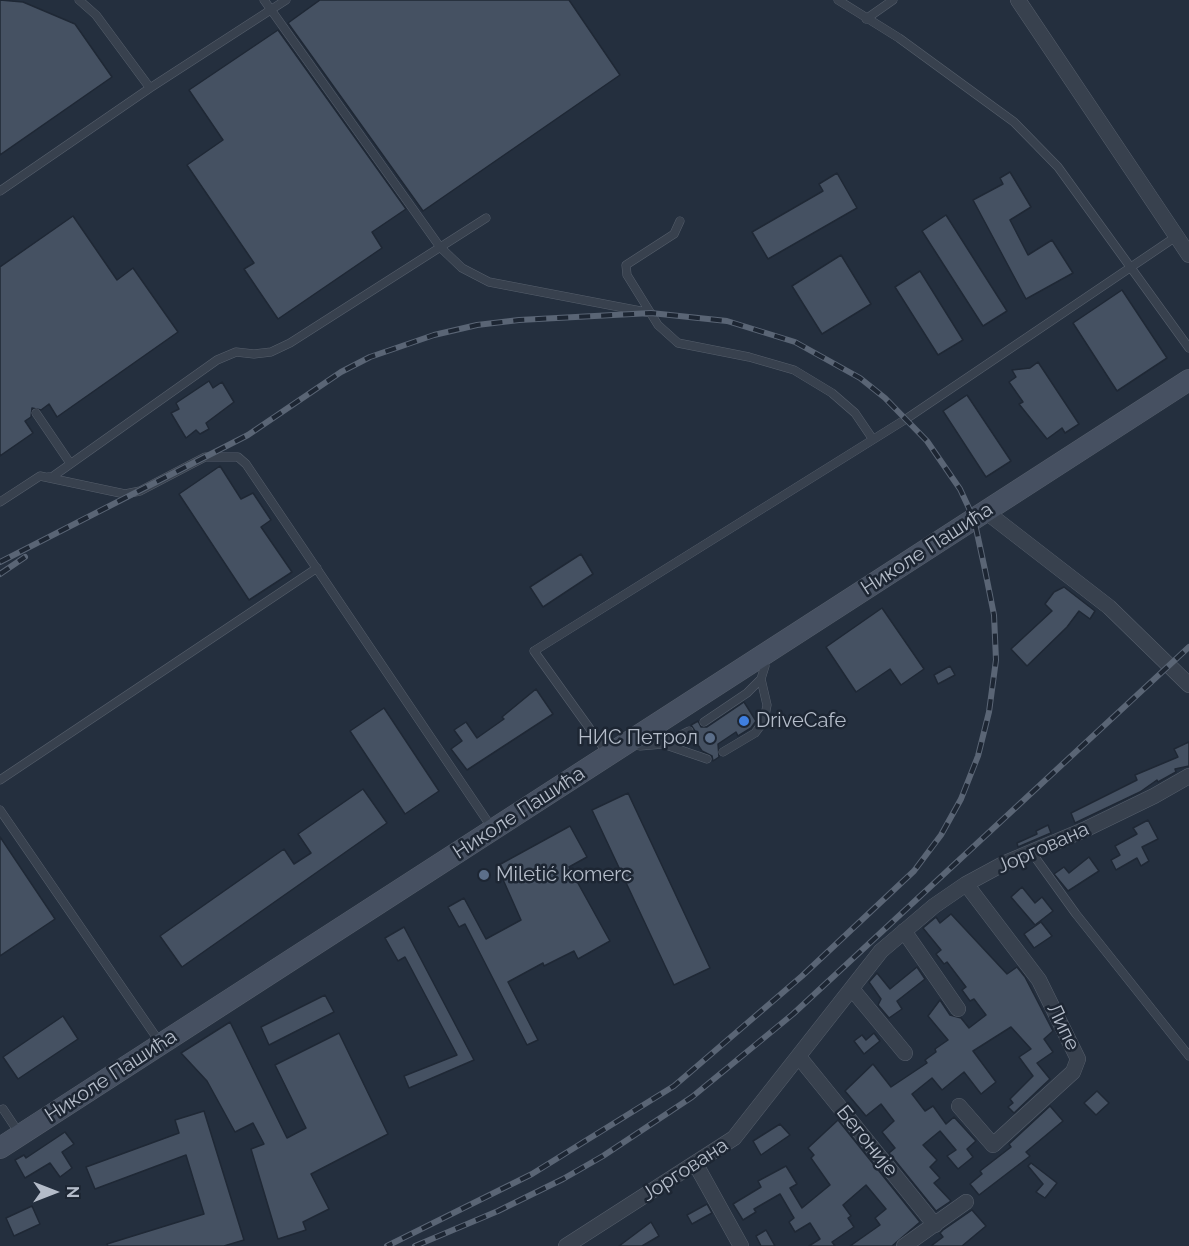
<!DOCTYPE html>
<html>
<head>
<meta charset="utf-8">
<style>
  body { margin:0 }
  #map { position:relative; width:1189px; height:1246px; overflow:hidden; background:#242f3e; font-family:Raleway,sans-serif }
  canvas { display:block }
  .north { position:absolute; left:24px; top:1162px; width:60px; height:60px; -webkit-text-stroke:4px #1d2633; paint-order:stroke; rotate:90deg; font-size:16px; font-weight:700; line-height:24px; text-align:center; color:#b4bcc9 }
  .north::after { content:''; display:block; margin:auto; width:21px; height:27px; background:#b4bcc9; clip-path:polygon(50% 0,100% 100%,50% 72%,0 100%) }
</style>
</head>
<body>
<div id="map">
<canvas width="1189" height="1246"></canvas>
<div class="north">N</div>
</div>
<script>
const ctx = document.querySelector('canvas').getContext('2d');
ctx.lineJoin = 'round';
function paint(path, color) { ctx.fillStyle = color; ctx.fill(path, 'evenodd'); }
const shape = rows => new Path2D(rows.map(r => 'M' + r).join(''));
function strokePath(path, color, width, dash) { ctx.strokeStyle = color; ctx.lineWidth = width; ctx.lineCap = dash ? 'butt' : 'round'; ctx.setLineDash(dash || []); ctx.stroke(path); }
function write(font, color, halo, rows, align = 'center') {
  ctx.font = font + ' Raleway,sans-serif'; ctx.lineWidth = 5; ctx.setLineDash([]); ctx.textBaseline = 'middle'; ctx.strokeStyle = halo; ctx.fillStyle = color; for (const [text, x, y, turn = 0] of rows) {
    ctx.save(); ctx.translate(x, y); ctx.rotate((+turn || 0) * Math.PI / 180); ctx.textAlign = isNaN(turn) ? turn : align; if (halo) ctx.strokeText(text, 0, 0); ctx.fillText(text, 0, 0); ctx.restore();
  }
}
const building = shape([
  [0,0,23,2,75,24,112,77,0,155,0,0],
  [320,0,569,0,620,75,423,211,288,23,320,0],
  [278,30,406,209,372,232,382,248,278,319,244,269,254,263,187,165,223,140,189,90,278,30],
  [1010,172,1031,207,1010,220,1028,255,1052,240,1073,273,1026,299,973,200,1003,184,1000,178,1010,172],
  [837,173,857,208,768,259,752,232,823,191,819,184,837,173],
  [946,215,1007,311,983,326,922,231,946,215],
  [73,216,117,280,133,268,178,332,57,417,49,404,41,410,32,408,31,417,25,421,33,433,0,456,0,267,73,216],
  [841,255,871,304,822,334,792,286,841,255],
  [920,271,963,340,938,355,895,287,920,271],
  [1122,290,1167,358,1117,391,1073,323,1122,290],
  [1038,362,1079,424,1065,433,1062,428,1047,439,1019,404,1023,402,1009,382,1016,377,1012,370,1030,368,1038,362],
  [209,381,213,388,222,382,234,402,206,423,209,429,200,434,196,430,186,438,171,413,179,409,176,403,209,381],
  [967,395,1011,461,986,477,943,411,967,395],
  [220,466,241,499,253,493,271,520,261,527,292,572,249,600,179,494,220,466],
  [581,554,593,574,543,607,530,587,581,554],
  [1064,587,1095,611,1090,619,1079,611,1067,627,1027,666,1011,649,1052,611,1045,604,1054,592,1064,587],
  [882,608,924,669,901,685,890,669,856,692,826,647,882,608],
  [950,666,955,675,938,684,934,675,950,666],
  [536,689,553,714,467,770,451,749,462,741,454,730,466,722,477,738,504,719,502,717,536,689],
  [744,702,756,721,751,728,738,736,736,732,718,744,719,757,713,761,712,756,702,751,692,736,695,731,691,725,698,721,701,727,707,727,744,702],
  [384,708,439,791,405,814,350,731,384,708],
  [1189,742,1189,766,1175,769,1176,772,1158,782,1157,780,1140,792,1075,823,1071,813,1137,780,1135,775,1178,757,1174,749,1189,742],
  [363,789,387,823,182,967,160,936,284,849,294,864,311,853,298,834,363,789],
  [628,793,710,968,674,985,592,810,628,793],
  [1148,820,1158,839,1142,847,1149,861,1141,866,1137,858,1116,870,1111,860,1120,855,1115,846,1137,834,1133,828,1148,820],
  [1048,825,1051,833,1018,847,1017,843,1037,834,1036,831,1048,825],
  [570,826,587,857,569,867,610,941,578,959,574,951,544,966,543,963,508,982,538,1040,527,1045,465,924,459,927,448,907,464,898,486,939,521,920,497,866,570,826],
  [0,837,55,919,0,956,0,837],
  [1089,857,1099,871,1068,891,1054,874,1064,867,1069,873,1089,857],
  [1022,887,1035,903,1042,897,1053,911,1035,925,1011,897,1022,887],
  [951,914,1007,974,1017,967,1025,977,1053,1031,1044,1039,1053,1052,1037,1063,1050,1079,1014,1113,1008,1107,1013,1103,1010,1099,1033,1076,1019,1057,1031,1049,1011,1027,973,1051,996,1082,981,1094,964,1072,942,1090,932,1078,912,1094,925,1111,933,1106,946,1124,954,1117,976,1141,967,1149,973,1157,958,1169,947,1156,956,1150,940,1131,923,1145,937,1160,930,1167,940,1178,934,1183,951,1201,936,1211,889,1153,895,1148,882,1132,894,1121,881,1104,866,1116,845,1091,873,1064,891,1087,927,1063,925,1060,936,1052,935,1049,948,1040,928,1016,940,1000,950,1015,961,1018,969,1028,986,1015,974,999,970,1001,962,990,966,987,947,962,944,964,936,954,941,950,923,928,936,917,940,923,951,914],
  [1041,922,1052,936,1034,948,1024,934,1041,922],
  [404,927,474,1060,409,1088,404,1076,457,1055,405,957,398,961,385,938,404,927],
  [917,967,925,979,897,1001,902,1009,889,1018,878,1005,881,999,869,982,877,973,890,989,917,967],
  [325,995,334,1012,269,1045,261,1027,325,995],
  [63,1016,78,1039,18,1079,3,1057,63,1016],
  [230,1022,287,1138,306,1128,275,1065,339,1033,388,1134,311,1174,329,1209,303,1222,306,1230,278,1239,251,1149,264,1144,253,1123,235,1132,207,1081,181,1053,230,1022],
  [874,1033,880,1041,864,1054,854,1041,862,1035,866,1040,874,1033],
  [1097,1091,1109,1103,1096,1115,1084,1103,1097,1091],
  [1050,1106,1063,1121,1026,1152,1030,1156,979,1195,970,1184,982,1174,980,1171,1011,1147,1009,1144,1050,1106],
  [204,1111,244,1240,224,1246,108,1246,107,1244,204,1214,186,1155,95,1189,86,1167,179,1133,175,1120,204,1111],
  [838,1120,920,1222,892,1246,850,1246,880,1225,875,1218,886,1209,866,1185,843,1205,851,1216,848,1218,854,1227,832,1242,835,1246,809,1246,820,1239,810,1223,795,1232,789,1222,794,1218,780,1194,754,1209,756,1212,743,1220,733,1204,761,1187,758,1181,786,1166,797,1184,790,1188,802,1208,830,1185,811,1158,814,1155,808,1148,838,1120],
  [780,1124,790,1135,761,1155,753,1141,780,1124],
  [65,1132,74,1144,62,1152,72,1168,60,1177,50,1163,25,1178,15,1160,24,1155,26,1158,65,1132],
  [1031,1163,1057,1183,1045,1198,1036,1192,1043,1184,1028,1166,1031,1163],
  [707,1204,712,1213,692,1224,687,1215,707,1204],
  [32,1206,40,1224,14,1236,6,1218,32,1206],
  [972,1210,986,1226,962,1246,931,1246,943,1237,940,1233,943,1230,972,1210],
  [651,1222,659,1236,642,1246,619,1246,651,1222],
  [766,1230,775,1246,761,1246,756,1236,766,1230]
]);
const service = shape([
  [79,0,96,15,150,88],
  [264,0,440,247,462,268,489,282,651,313],
  [838,0,899,38,1014,122,1058,167,1189,348],
  [866,19,893,0],
  [0,191,150,88,286,0],
  [680,221,674,234,626,265,627,275,658,325,678,343,749,357,794,370,832,393,855,413,872,438],
  [36,413,70,463],
  [48,477,52,477,217,360,236,352,254,354,271,352,290,343,486,218],
  [0,502,40,476,125,494,140,491,205,457,238,457,246,464,492,828],
  [704,722,747,693,761,679,765,666,763,657],
  [632,744,640,746,663,744,689,731],
  [663,744,707,759],
  [723,752,755,733,764,721,767,705,761,679],
  [608,754,534,651,906,419,1177,236],
  [0,780,317,568],
  [0,810,161,1044],
  [1032,853,1076,914,1189,1056],
  [3,1109,19,1133]
]);
const minor = shape([
  [1018,0,1189,255],
  [985,511,1109,607,1189,685],
  [904,931,958,1009],
  [852,989,905,1053],
  [799,1057,935,1225],
  [959,1106,993,1145,1073,1072,1078,1059,1039,980,966,884],
  [695,1163,741,1246],
  [566,1246,734,1138,881,951,934,906,966,884,1003,864,1084,830,1154,796,1189,776],
  [904,1246,966,1202]
]);
const secondary = shape([
  [0,1148,1189,380]
]);
const rail = shape([
  [0,562,248,435,341,372,370,357,434,335,477,325,519,320,651,313,727,321,795,342,860,378,885,398,927,441,960,489,974,519,985,570,994,615,996,660,989,712,978,756,961,799,941,835,914,871,802,976,674,1086,532,1174,387,1246],
  [0,574,25,557],
  [415,1246,498,1211,563,1179,603,1156,692,1097,793,1014,1189,647]
]);
const markers = [
  [744,721,6,"#3f7fe0"],
  [710,738,6,"#5c6f8a"],
  [484,875,6,"#5c6f8a"]
];
const streetNames = [
  ["Николе Пашића",927,549,-33],
  ["Николе Пашића",519,813,-33],
  ["Јоргована",1043,848,-24],
  ["Липе",1063,1027,64],
  ["Николе Пашића",111,1076,-33],
  ["Бегоније",867,1141,51],
  ["Јоргована",685,1170,-33]
];
const poiNames = [
  ["DriveCafe",756,721],
  ["НИС Петрол",698,738,"right"],
  ["Miletić komerc",496,875]
];
paint(building, '#455162');
strokePath(building, '#1f2835', 1.5);
strokePath(service, '#565f6c', 9);
strokePath(minor, '#565f6c', 16);
strokePath(secondary, '#565f6c', 22);
strokePath(service, '#38414e', 8);
strokePath(minor, '#38414e', 15);
strokePath(secondary, '#465061', 21);
strokePath(rail, '#5a6575', 6);
strokePath(rail, '#1d2633', 4, [11]);
for (const [x, y, r, color] of markers) { const dot = new Path2D(); dot.arc(x, y, r, 0, 2 * Math.PI); ctx.fillStyle = color; ctx.fill(dot); strokePath(dot, '#1d2633', 2); }
write('20px', '#b4bcc9', '#1d2633', streetNames);
write('20px', '#b4bcc9', '#1d2633', poiNames, 'left');
</script>
</body>
</html>
